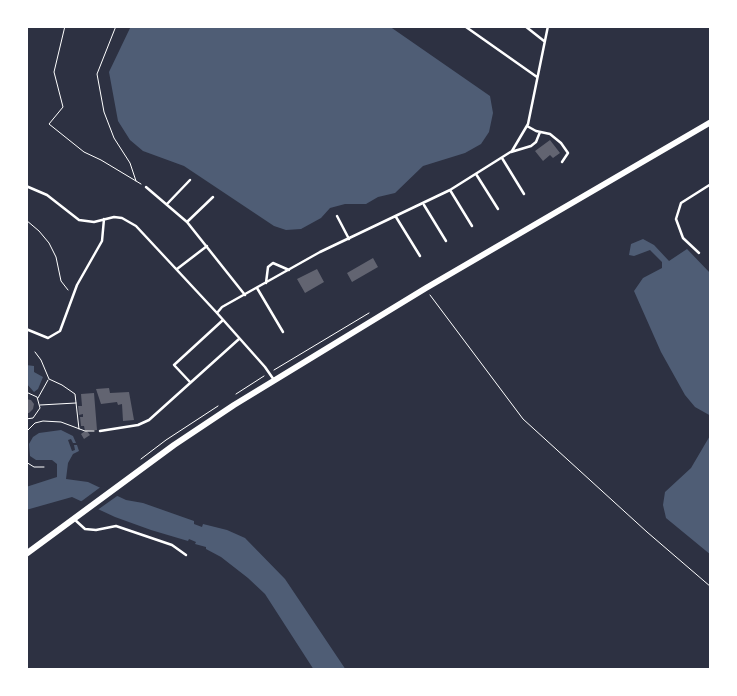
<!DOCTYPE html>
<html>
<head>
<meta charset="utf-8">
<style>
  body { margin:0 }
  #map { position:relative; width:737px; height:696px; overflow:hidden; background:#2d3142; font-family:"Space Grotesk",sans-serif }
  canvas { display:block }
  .frame { position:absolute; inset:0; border:28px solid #fff; pointer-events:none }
</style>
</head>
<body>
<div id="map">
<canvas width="737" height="696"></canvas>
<div class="frame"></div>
</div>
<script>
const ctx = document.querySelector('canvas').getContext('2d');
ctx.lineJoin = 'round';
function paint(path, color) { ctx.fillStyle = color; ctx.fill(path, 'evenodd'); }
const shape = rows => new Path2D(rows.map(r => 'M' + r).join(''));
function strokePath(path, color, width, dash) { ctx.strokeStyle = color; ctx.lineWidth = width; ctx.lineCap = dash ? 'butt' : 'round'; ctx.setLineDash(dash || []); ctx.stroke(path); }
const water = shape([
  [131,26,389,26,490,96,493,113,489,132,481,144,465,153,423,166,395,193,378,197,366,204,345,204,330,208,321,218,301,229,286,230,274,226,184,166,143,151,130,140,118,121,109,72],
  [643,239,654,245,669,261,687,249,711,274,711,416,695,407,685,395,661,352,634,291,643,278,662,268,662,262,650,250,634,256,629,255,631,244],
  [26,365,34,366,34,372,43,377,38,389,34,392,26,383],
  [61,430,73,436,76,443,73,443,71,439,68,440,72,451,75,450,74,445,77,445,79,451,73,454,68,463,66,479,88,482,126,500,143,503,194,521,194,524,202,527,203,524,227,530,245,538,285,579,346,670,314,670,265,594,248,578,221,557,206,549,206,547,195,544,196,542,189,539,188,541,151,530,115,517,72,497,26,510,26,487,57,477,57,464,52,460,36,460,30,456,29,444,33,437,39,433],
  [711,434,711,555,666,518,663,505,665,492,691,468]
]);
const pier = shape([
  [102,486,120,494,96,511,79,503]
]);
const building = shape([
  [550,140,560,153,553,158,550,155,543,161,535,151],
  [373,258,378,267,352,282,347,273],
  [317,269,324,282,305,293,297,279],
  [109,388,110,393,129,392,134,420,123,421,122,404,118,405,117,402,101,404,96,389],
  [94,393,97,430,87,431,90,435,84,439,81,434,85,431,84,426,81,426,80,417,83,417,83,414,79,415,78,406,82,406,81,394],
  [26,399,31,400,34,404,33,409,29,413,26,413]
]);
const path = shape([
  [65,26,54,72,63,107,49,124,84,152,101,160,141,184],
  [116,26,97,74,104,112,114,138,130,163,136,181],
  [26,220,39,231,49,243,56,257,61,281,68,290],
  [430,295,523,419,647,532,711,587],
  [35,352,41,360,49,379,62,385,75,394,79,429],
  [274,370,369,313],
  [26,392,37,397,40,408,33,418,26,419],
  [236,394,264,376],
  [38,398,48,380],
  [40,405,76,403],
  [26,432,35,423,43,421,61,422,85,431,94,431],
  [141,459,166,440,218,406],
  [26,462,34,467,44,467]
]);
const service = shape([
  [525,26,544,41],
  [466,27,537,77],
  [527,126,536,131,550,134,561,143,568,153,562,162],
  [511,152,531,146,536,142,540,132],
  [502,158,524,194],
  [476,174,498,209],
  [26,186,47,195,79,220,94,222,114,217,122,218,136,226,217,313,265,367,274,380],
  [146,187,187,222,245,295],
  [450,190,472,226],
  [167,204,190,180],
  [424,205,446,241],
  [337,216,349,239],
  [396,217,420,256],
  [187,222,213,197],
  [699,253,683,238,676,219,681,203,711,184],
  [177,269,207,246],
  [266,283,268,267,273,263,289,270],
  [257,288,283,332],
  [217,313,222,307,320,252,450,190,512,151,528,124,548,26],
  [26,329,48,338,60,331,77,285,102,241,104,219],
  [190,382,174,365,223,320],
  [100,431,138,425,149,420,239,339],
  [74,519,85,529,96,530,116,526,172,545,186,555]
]);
const secondary = shape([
  [26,554,174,445,234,405,426,288,711,122]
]);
paint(water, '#4f5d75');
paint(pier, '#2d3142');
paint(building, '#626471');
strokePath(path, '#fff', 1);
strokePath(service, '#fff', 2.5);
strokePath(secondary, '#fff', 6);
</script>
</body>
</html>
